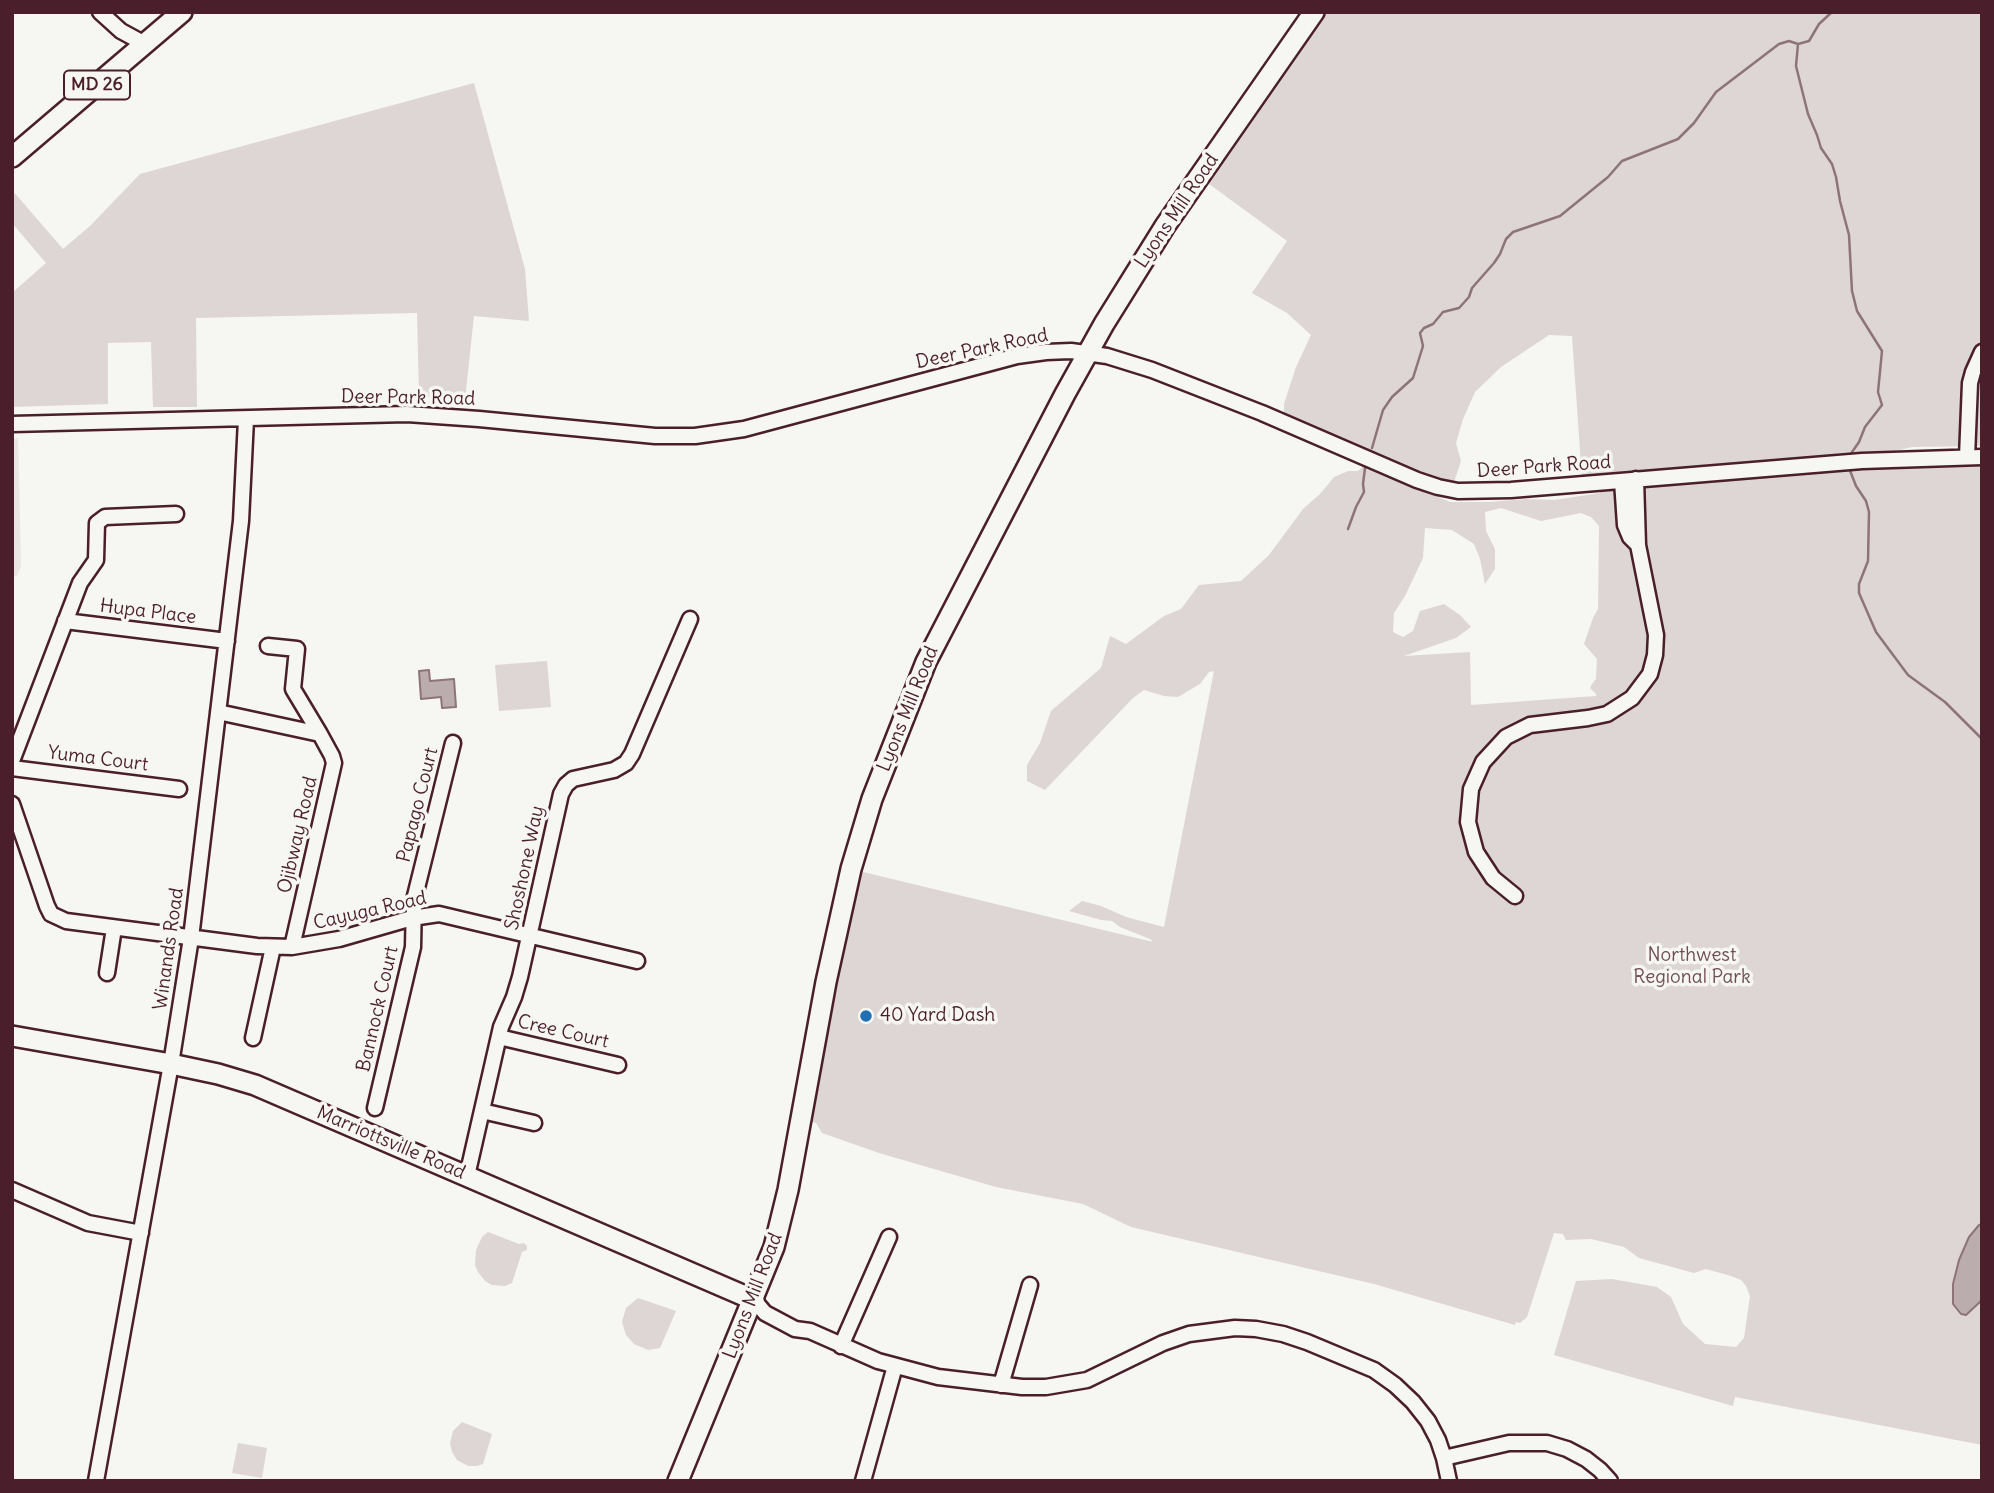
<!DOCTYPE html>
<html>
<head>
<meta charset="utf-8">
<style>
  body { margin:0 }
  #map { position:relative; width:1994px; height:1493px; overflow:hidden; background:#f6f6f2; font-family:Delius,sans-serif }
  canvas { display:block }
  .frame { position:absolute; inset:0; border:14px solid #4a1f2b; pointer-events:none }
</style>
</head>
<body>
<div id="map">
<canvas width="1994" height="1493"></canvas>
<div class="frame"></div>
</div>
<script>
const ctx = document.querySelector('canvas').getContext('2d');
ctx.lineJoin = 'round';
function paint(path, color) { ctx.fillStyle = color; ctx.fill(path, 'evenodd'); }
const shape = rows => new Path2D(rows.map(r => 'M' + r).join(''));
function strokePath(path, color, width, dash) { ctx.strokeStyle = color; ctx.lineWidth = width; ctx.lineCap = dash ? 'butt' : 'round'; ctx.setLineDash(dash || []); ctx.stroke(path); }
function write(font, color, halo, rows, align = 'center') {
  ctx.font = font + ' Delius,sans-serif'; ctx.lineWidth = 7; ctx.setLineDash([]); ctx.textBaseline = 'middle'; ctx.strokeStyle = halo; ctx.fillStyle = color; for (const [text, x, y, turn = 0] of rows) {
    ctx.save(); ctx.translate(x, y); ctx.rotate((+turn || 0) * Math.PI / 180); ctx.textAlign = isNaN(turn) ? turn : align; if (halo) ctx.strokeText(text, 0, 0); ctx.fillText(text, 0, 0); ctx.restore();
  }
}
const built = shape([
  [18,438,21,566,17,576,12,577,12,439]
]);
const green = shape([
  [1320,12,1982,12,1982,446,1912,447,1878,455,1893,465,1982,466,1982,1445,1735,1397,1733,1406,1554,1355,1576,1281,1612,1279,1657,1287,1671,1297,1683,1324,1705,1344,1736,1347,1744,1338,1750,1296,1746,1286,1741,1280,1731,1276,1706,1269,1694,1273,1639,1258,1624,1247,1591,1239,1566,1240,1563,1234,1554,1233,1527,1317,1520,1323,1516,1322,1515,1325,1374,1284,1131,1227,1083,1204,996,1187,879,1153,822,1133,816,1123,806,1120,859,871,1153,942,1150,939,1120,927,1112,921,1101,920,1069,911,1082,901,1101,906,1126,917,1164,927,1214,671,1209,672,1200,684,1178,697,1164,696,1144,690,1133,698,1045,790,1027,781,1027,765,1040,743,1051,711,1101,668,1110,636,1126,644,1164,616,1181,609,1199,585,1241,581,1269,555,1303,509,1320,494,1334,477,1348,471,1358,471,1367,463,1390,473,1390,477,1450,502,1489,502,1526,499,1554,500,1600,493,1600,478,1582,479,1572,336,1549,335,1501,367,1475,392,1463,419,1456,443,1461,461,1454,482,1441,481,1406,469,1284,415,1284,404,1296,367,1311,335,1287,313,1252,293,1287,241,1205,181],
  [1501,508,1541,521,1581,513,1591,517,1599,526,1598,609,1593,618,1584,644,1597,659,1596,679,1592,684,1590,688,1596,694,1596,696,1471,705,1470,652,1404,656,1456,638,1471,627,1460,615,1444,604,1420,611,1413,631,1403,637,1393,632,1394,613,1405,596,1423,558,1425,528,1452,530,1474,544,1480,559,1485,584,1495,569,1495,549,1486,531,1485,512],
  [474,83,525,269,529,321,474,316,465,400,419,397,417,313,196,318,197,407,153,407,151,342,108,343,108,404,12,407,12,293,46,263,12,223,12,190,63,249,90,226,140,174],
  [547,661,551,707,499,711,495,665],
  [488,1232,519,1244,524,1243,527,1246,527,1250,522,1252,512,1283,505,1286,492,1285,485,1281,478,1272,475,1265,476,1250,482,1237],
  [638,1298,676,1311,660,1348,648,1350,634,1344,626,1335,622,1322,626,1308],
  [462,1422,492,1434,483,1464,477,1466,468,1466,457,1460,452,1452,450,1443,453,1431],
  [238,1443,267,1448,262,1478,232,1473]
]);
const water = shape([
  [429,670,430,681,454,679,456,707,442,708,441,697,421,699,419,671,429,670],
  [1982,1224,1982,1300,1966,1315,1961,1314,1953,1304,1953,1284,1959,1260,1969,1237,1979,1225,1982,1224]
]);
const stream = shape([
  [1798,44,1796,66,1808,114,1817,135,1821,148,1832,164,1836,177,1840,201,1849,235,1852,291,1857,311,1882,351,1878,392,1882,405,1865,427,1859,442,1850,455],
  [1372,448,1383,410,1392,397,1413,378,1423,346,1420,333,1424,328,1433,324,1443,312,1459,308,1469,297,1472,288,1494,263,1500,254,1506,239,1513,232,1560,216,1608,177,1622,161,1678,139,1694,123,1716,92,1779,44,1789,41,1798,44,1809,41,1819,24,1832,12],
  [1849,468,1856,486,1866,501,1869,512,1868,561,1859,584,1859,593,1876,632,1908,675,1945,702,1982,739],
  [1348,529,1356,507,1364,492,1363,484,1365,468]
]);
const minor = shape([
  [100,12,121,31,145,44],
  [12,424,407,414,479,419,655,436,695,436,744,429,1017,356,1046,352,1071,351,1107,356,1152,370,1262,413,1417,480,1438,487,1458,491,1511,490,1862,461,1982,457],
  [1967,457,1970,383,1973,372,1982,352],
  [1622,481,1625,525,1630,537,1638,545],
  [65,621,227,641],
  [268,646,297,649,293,689,320,734,332,756,334,763,292,947],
  [218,712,320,734],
  [12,761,80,583,96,560,97,523,105,517,176,514],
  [12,768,179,789],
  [12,804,47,906,51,914,66,921,257,946,292,947,339,939,412,918,439,914,637,961],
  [1515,896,1493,878,1476,852,1468,822,1471,789,1483,762,1506,737,1530,725,1588,718,1607,714,1632,698,1650,674,1655,655,1656,635,1638,545,1636,479],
  [107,973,114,928],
  [499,1037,618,1065],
  [253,1038,273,947],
  [375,1108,413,947,414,900,453,743],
  [482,1111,534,1123],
  [467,1176,501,1027,514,997,520,977,561,794,566,785,573,779,614,770,626,763,632,754,690,619],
  [12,1190,88,1223,141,1233],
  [754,1300,765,1313,795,1329,810,1331,878,1361,938,1377,1022,1387,1046,1387,1087,1380,1163,1343,1189,1334,1235,1328,1256,1329,1283,1334,1307,1342,1374,1370,1395,1385,1413,1402,1428,1421,1438,1440,1444,1458,1449,1481],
  [841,1346,889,1237],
  [1001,1385,1030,1285],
  [1444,1458,1509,1443,1547,1443,1567,1449,1586,1459,1600,1470,1610,1481],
  [96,1481,171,1064,191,938,241,521,246,419],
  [863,1481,895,1366]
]);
const major = shape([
  [12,157,182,12],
  [12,1036,171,1064,218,1074,255,1085,754,1300],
  [678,1481,774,1247,788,1190,826,982,851,869,872,799,926,662,1065,394,1104,324,1165,226,1314,12]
]);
const markers = [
  [866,1016,7,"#1f6fb2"]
];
const shields = [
  [97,85,66]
];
const shieldNames = [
  ["MD 26",97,85]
];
const streetNames = [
  ["Lyons Mill Road",1177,211,-56],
  ["Deer Park Road",982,349,-12],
  ["Deer Park Road",408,398,1],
  ["Deer Park Road",1544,467,-4],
  ["Hupa Place",148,612,7],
  ["Lyons Mill Road",908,709,-68],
  ["Yuma Court",98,759,7],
  ["Papago Court",418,805,-76],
  ["Ojibway Road",298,835,-77],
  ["Shoshone Way",525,868,-78],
  ["Cayuga Road",370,911,-13],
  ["Winands Road",169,949,-82],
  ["Bannock Court",378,1009,-77],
  ["Cree Court",563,1032,13],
  ["Marriottsville Road",391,1143,23],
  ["Lyons Mill Road",753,1296,-69]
];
const parkNames = [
  ["Northwest",1692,956],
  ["Regional Park",1692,978]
];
const poiNames = [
  ["40 Yard Dash",880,1016]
];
paint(built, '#e9e6e3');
paint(green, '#ddd6d5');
paint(water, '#bbadae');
strokePath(water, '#8e747a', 2);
strokePath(stream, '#8e747a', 2.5);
strokePath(minor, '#4a1f2b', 19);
strokePath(major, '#4a1f2b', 24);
strokePath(minor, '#f6f6f2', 14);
strokePath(major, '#f6f6f2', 19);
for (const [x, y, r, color] of markers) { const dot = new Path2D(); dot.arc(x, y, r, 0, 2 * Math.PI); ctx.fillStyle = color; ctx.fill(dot); strokePath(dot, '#f6f6f2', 2.5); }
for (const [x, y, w] of shields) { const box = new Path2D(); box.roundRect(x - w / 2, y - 14.5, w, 29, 5); ctx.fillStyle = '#f6f6f2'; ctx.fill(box); strokePath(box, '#4a1f2b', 2); }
write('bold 18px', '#4a1f2b', null, shieldNames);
write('19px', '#4a1f2b', '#f6f6f2', streetNames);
write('19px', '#6f4d56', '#f6f6f2', parkNames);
write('19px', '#4a1f2b', '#f6f6f2', poiNames, 'left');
</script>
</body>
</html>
